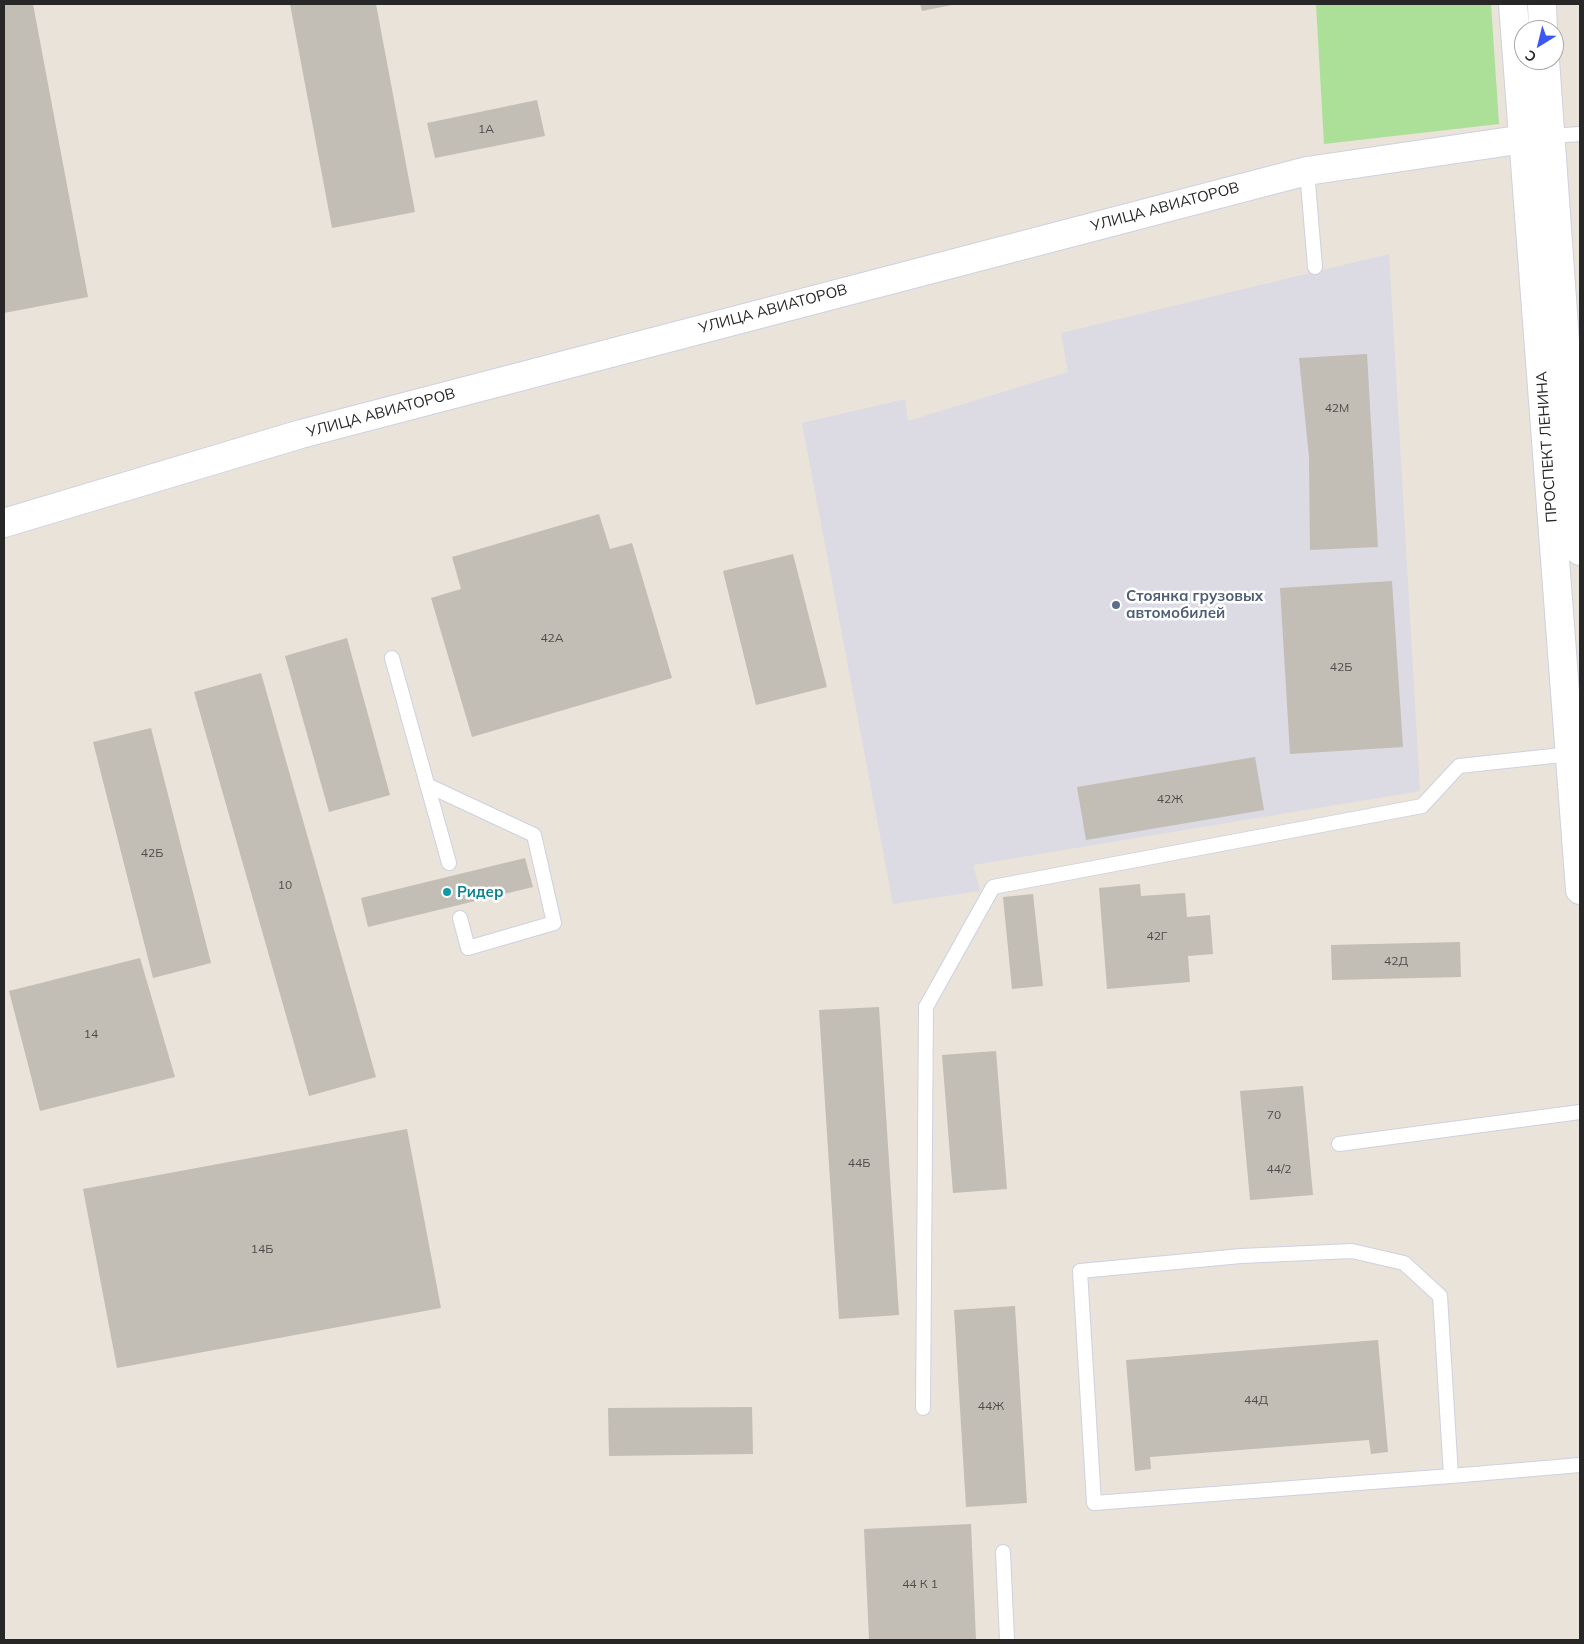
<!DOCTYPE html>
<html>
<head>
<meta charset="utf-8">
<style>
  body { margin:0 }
  #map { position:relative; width:1584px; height:1644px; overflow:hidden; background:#e9e3d9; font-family:Mulish,sans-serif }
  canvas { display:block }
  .frame { position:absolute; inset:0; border:5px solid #272727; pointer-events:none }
  .north { position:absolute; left:1514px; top:20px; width:50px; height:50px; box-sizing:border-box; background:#fff; border:1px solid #a9a9a9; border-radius:50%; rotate:216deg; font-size:14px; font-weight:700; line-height:20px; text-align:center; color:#272727 }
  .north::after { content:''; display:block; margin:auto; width:18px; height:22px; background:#3d57f2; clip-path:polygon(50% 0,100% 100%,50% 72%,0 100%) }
</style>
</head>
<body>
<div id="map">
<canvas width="1584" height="1644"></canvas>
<div class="frame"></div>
<div class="north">С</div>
</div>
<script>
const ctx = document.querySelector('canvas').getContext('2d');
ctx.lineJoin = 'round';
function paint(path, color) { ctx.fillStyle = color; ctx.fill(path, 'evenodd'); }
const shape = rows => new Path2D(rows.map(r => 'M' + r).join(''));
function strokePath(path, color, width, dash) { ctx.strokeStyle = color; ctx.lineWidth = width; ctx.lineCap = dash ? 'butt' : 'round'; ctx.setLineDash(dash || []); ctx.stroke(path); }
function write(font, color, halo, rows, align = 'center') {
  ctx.font = font + ' Mulish,sans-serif'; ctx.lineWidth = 5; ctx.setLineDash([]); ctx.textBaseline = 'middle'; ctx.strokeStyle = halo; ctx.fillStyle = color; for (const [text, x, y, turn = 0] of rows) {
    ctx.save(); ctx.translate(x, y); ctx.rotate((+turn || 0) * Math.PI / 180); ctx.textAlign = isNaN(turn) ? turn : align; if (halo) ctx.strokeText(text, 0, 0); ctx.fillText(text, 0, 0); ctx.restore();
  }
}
const industrial = shape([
  [1389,254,1420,791,973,865,980,891,893,904,802,423,905,399,908,421,1068,372,1061,333]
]);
const green = shape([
  [1316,4,1491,4,1499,124,1324,144]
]);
const building = shape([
  [4,4,33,4,88,297,4,313],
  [290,4,376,4,415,212,332,228],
  [920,4,952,4,952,5,922,11],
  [537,100,545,136,435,158,427,123],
  [1367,354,1378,547,1310,550,1309,457,1299,358],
  [599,514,610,549,632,543,672,678,472,737,431,598,461,589,452,557],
  [793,554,827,687,756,705,723,571],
  [1392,581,1403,747,1290,754,1280,588],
  [347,638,390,795,329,812,285,656],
  [261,673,376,1077,309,1096,194,692],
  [151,728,211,963,153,978,93,742],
  [1255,757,1264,810,1086,840,1077,787],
  [525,858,533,887,368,927,361,898],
  [1140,884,1141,896,1185,893,1187,917,1210,915,1213,954,1188,956,1190,982,1107,989,1099,888],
  [1033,894,1043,986,1012,989,1003,897],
  [1460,942,1461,977,1332,980,1331,945],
  [140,958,175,1077,40,1111,9,991],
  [879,1007,899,1315,839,1319,819,1010],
  [996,1051,1007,1189,953,1193,942,1055],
  [1303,1086,1313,1195,1250,1200,1240,1091],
  [407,1129,441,1308,117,1368,83,1189],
  [1015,1306,1027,1503,966,1507,954,1310],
  [1378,1340,1388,1452,1371,1454,1369,1440,1150,1457,1151,1469,1135,1471,1126,1360],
  [752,1407,753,1454,609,1456,608,1408],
  [971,1524,976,1640,869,1640,864,1529]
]);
const service = shape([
  [1551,136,1580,134],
  [1307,171,1315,267],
  [392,658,449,863],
  [427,785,534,835,554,923,468,948,460,918],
  [1339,1144,1580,1112],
  [923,1408,926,1007,993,887,1422,806,1459,766,1571,754],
  [1451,1476,1440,1296,1404,1263,1352,1251,1241,1256,1080,1271,1094,1503,1451,1476,1580,1465],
  [1003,1552,1007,1640]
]);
const minor = shape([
  [4,523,301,434,1307,171,1545,136]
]);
const secondary = shape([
  [1513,4,1580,890],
  [1542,4,1543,30],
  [1545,60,1580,551]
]);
const markers = [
  [1116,605,5,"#5c6f8a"],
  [447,892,5,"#0f9aa8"]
];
const numberNames = [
  ["1А",486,129],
  ["42М",1337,408],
  ["42А",552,638],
  ["42Б",1341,667],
  ["42Ж",1170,799],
  ["42Б",152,853],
  ["10",285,885],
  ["42Г",1157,936],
  ["42Д",1396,961],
  ["14",91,1034],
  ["70",1274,1115],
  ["44Б",859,1163],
  ["44/2",1279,1169],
  ["14Б",262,1249],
  ["44Д",1256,1400],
  ["44Ж",991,1406],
  ["44 К 1",920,1584]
];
const streetNames = [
  ["УЛИЦА АВИАТОРОВ",1165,207,-15],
  ["УЛИЦА АВИАТОРОВ",773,309,-15],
  ["УЛИЦА АВИАТОРОВ",381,413,-15],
  ["ПРОСПЕКТ ЛЕНИНА",1547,447,-94]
];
const serviceNames = [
  ["Стоянка грузовых",1126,596],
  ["автомобилей",1126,613]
];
const cultureNames = [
  ["Ридер",457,892]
];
paint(industrial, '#dcdae2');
paint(green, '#acdf97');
paint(building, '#c2bdb5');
strokePath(service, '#ced1e0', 16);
strokePath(minor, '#ced1e0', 30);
strokePath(secondary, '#ced1e0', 30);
strokePath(service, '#fff', 14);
strokePath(minor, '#fff', 28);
strokePath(secondary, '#fff', 28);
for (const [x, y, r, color] of markers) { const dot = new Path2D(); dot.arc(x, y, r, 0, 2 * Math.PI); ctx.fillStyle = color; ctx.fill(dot); strokePath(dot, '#fff', 2); }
write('12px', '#4e4c4a', null, numberNames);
write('15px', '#272727', '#fff', streetNames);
write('bold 15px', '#4e5e75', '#fff', serviceNames, 'left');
write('bold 15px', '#0d838f', '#fff', cultureNames, 'left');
</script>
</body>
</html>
